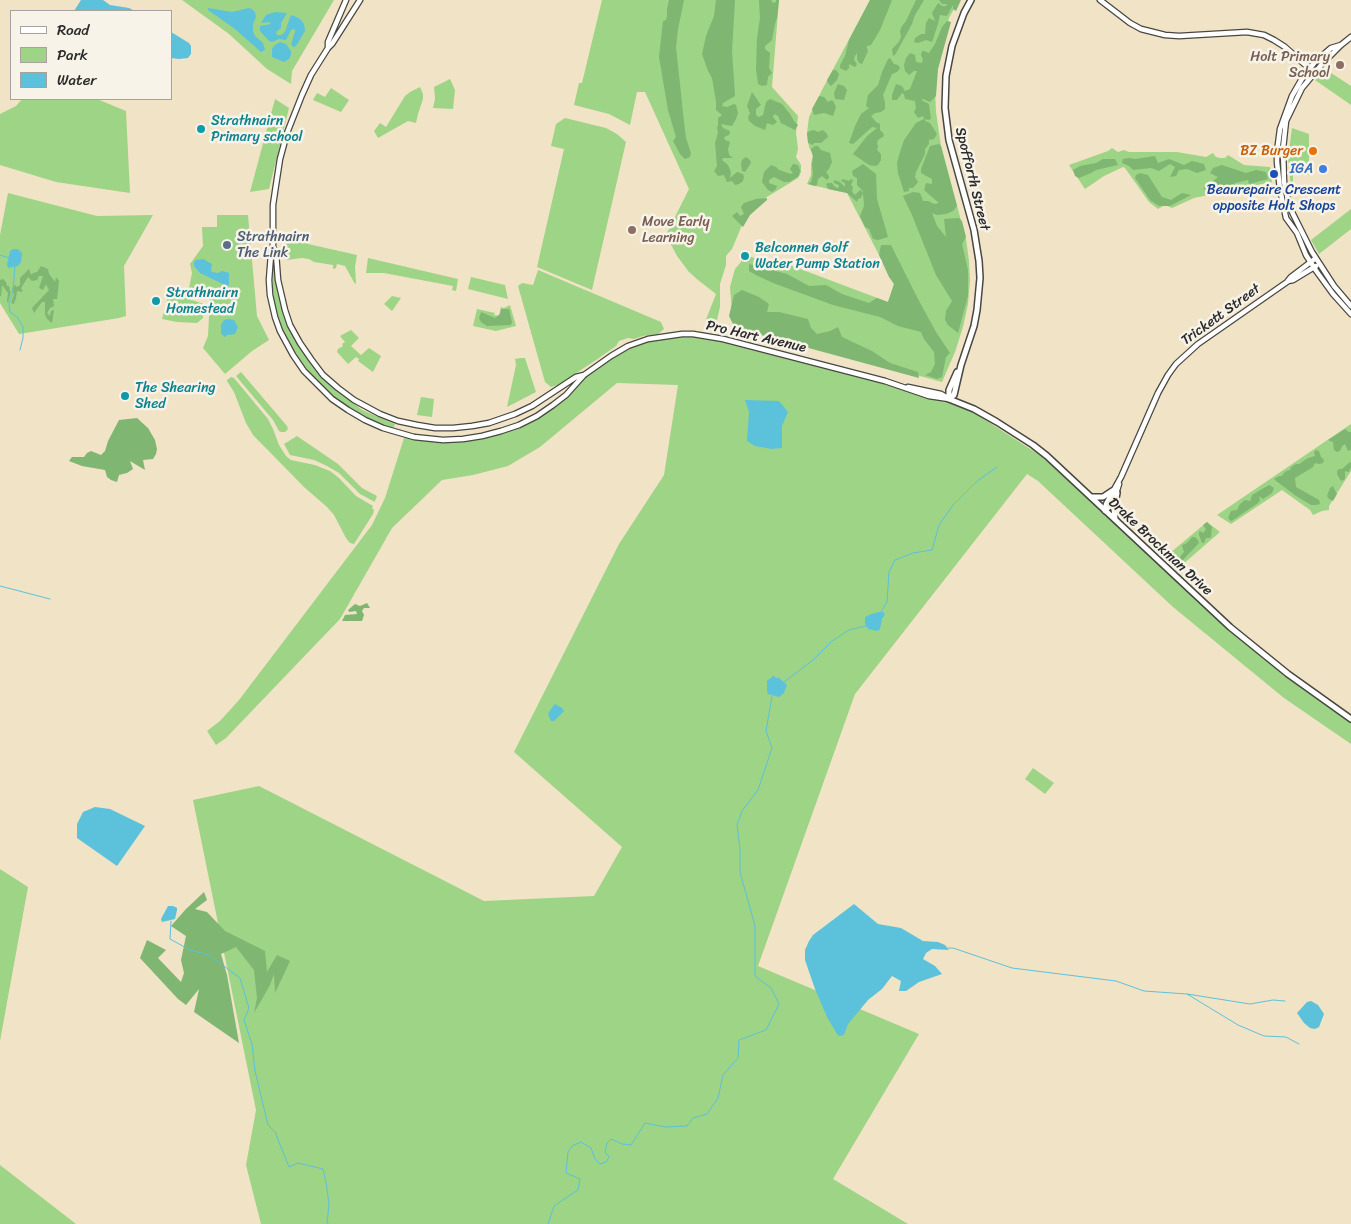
<!DOCTYPE html>
<html>
<head>
<meta charset="utf-8">
<style>
  body { margin:0 }
  #map { position:relative; width:1351px; height:1224px; overflow:hidden; background:#f1e3c6; font-family:Sriracha,sans-serif }
  canvas { display:block }
  .legend { position:absolute; left:10px; top:10px; width:162px; height:90px; box-sizing:border-box; background:#f7f3e8; border:1px solid #a5a39c; margin:0; padding:6px 9px; list-style:none; font-size:15px; color:#2b2b2b }
  .legend li { display:flex; align-items:center; gap:10px; height:25px }
  .legend b { width:25px; border:1px solid #a5a39c }
</style>
</head>
<body>
<div id="map">
<canvas width="1351" height="1224"></canvas>
<ul class="legend">
<li><b style="height:6px;background:#fff"></b>Road</li>
<li><b style="height:14px;background:#9ed485"></b>Park</li>
<li><b style="height:14px;background:#5cc1da"></b>Water</li>
</ul>
</div>
<script>
const ctx = document.querySelector('canvas').getContext('2d');
ctx.lineJoin = 'round';
function paint(path, color) { ctx.fillStyle = color; ctx.fill(path, 'evenodd'); }
const shape = rows => new Path2D(rows.map(r => 'M' + r).join(''));
function strokePath(path, color, width, dash) { ctx.strokeStyle = color; ctx.lineWidth = width; ctx.lineCap = dash ? 'butt' : 'round'; ctx.setLineDash(dash || []); ctx.stroke(path); }
function write(font, color, halo, rows, align = 'center') {
  ctx.font = font + ' Sriracha,sans-serif'; ctx.lineWidth = 5; ctx.setLineDash([]); ctx.textBaseline = 'middle'; ctx.strokeStyle = halo; ctx.fillStyle = color; for (const [text, x, y, turn = 0] of rows) {
    ctx.save(); ctx.translate(x, y); ctx.rotate((+turn || 0) * Math.PI / 180); ctx.textAlign = isNaN(turn) ? turn : align; if (halo) ctx.strokeText(text, 0, 0); ctx.fillText(text, 0, 0); ctx.restore();
  }
}
const green = shape([
  [182,0,334,0,292,71,291,84,267,69,229,34],
  [602,0,779,0,772,87,798,116,796,133,798,149,796,157,801,165,801,172,798,178,762,200,745,218,732,249,726,256,726,265,720,284,720,307,717,320,713,323,705,322,716,294,698,280,689,272,677,256,666,235,689,189,645,92,637,92,630,125,609,114,574,105,579,83,582,83],
  [870,0,959,0,949,18,940,52,935,89,936,112,941,146,966,239,969,261,970,281,968,304,963,327,955,352,942,382,733,325,730,287,735,269,741,262,741,253,776,266,779,261,888,302,894,284,847,193,807,184,811,175,811,164,813,155,809,147,807,133,809,117,822,90],
  [1325,69,1351,86,1351,105,1315,80],
  [450,79,455,90,453,109,433,108,435,99,434,87],
  [420,87,423,94,423,99,418,114,416,123,408,121,378,138,374,131,380,123,386,127,405,96,410,92],
  [331,88,349,100,341,112,313,100,317,93,325,97],
  [22,99,97,99,126,111,130,193,56,182,0,165,0,114,16,106],
  [275,99,289,108,269,189,250,192],
  [565,118,606,128,617,134,626,142,592,290,537,267,564,149,551,146,556,124],
  [1292,128,1309,134,1309,175,1293,175,1293,188,1291,189,1288,158],
  [1112,148,1118,152,1124,150,1129,152,1177,152,1206,157,1213,153,1216,157,1220,158,1225,158,1228,155,1244,165,1270,167,1272,182,1194,198,1172,208,1165,205,1158,209,1149,202,1125,168,1123,167,1104,176,1085,189,1069,165,1108,151],
  [8,193,97,216,153,215,124,266,126,316,119,318,19,334,0,303,0,235],
  [1351,209,1351,229,1319,254,1311,240],
  [217,215,248,215,257,316,269,340,252,351,225,374,203,348,208,336,210,296,209,294,205,291,189,288,192,273,190,264,203,246,202,227,217,227],
  [286,239,306,243,308,239,308,244,357,255,355,267,356,283,355,284,345,266,337,264,336,268,333,269,333,265,314,262,309,259,302,258,287,260],
  [273,258,275,259,277,291,281,307,295,341,309,361,324,379,362,410,395,424,393,429,367,418,343,404,324,389,309,372,294,350,283,329,274,304,272,274],
  [368,258,458,279,456,291,452,290,453,286,384,273,366,273],
  [538,270,661,322,664,329,658,334,643,336,634,339,628,338,619,341,616,346,596,360,558,385,551,387,545,382,518,286,522,283,533,285],
  [471,277,505,285,508,299,468,289],
  [171,293,204,304,203,318,197,323,177,322,162,319,167,300],
  [392,296,401,298,392,311,384,304],
  [510,305,516,326,496,331,473,326,477,309,495,313,494,315,499,316,501,307,504,308],
  [351,330,359,338,351,346,361,355,369,348,381,356,373,372,358,361,359,359,356,357,348,364,337,352,338,349,343,346,342,344,345,342,340,336],
  [693,334,752,346,938,398,954,403,979,416,1038,454,1090,497,1206,606,1271,661,1351,719,1351,744,1284,698,1173,607,1038,481,1027,474,855,694,758,966,919,1034,833,1179,908,1224,261,1224,246,1165,256,1110,193,800,259,786,484,901,594,896,622,847,514,752,619,544,664,475,678,385,617,383,540,447,508,466,473,475,442,480,392,528,340,619,226,738,216,745,207,731,220,721,239,700,372,525,385,498,405,435,414,437,463,439,519,425,553,405,584,375,611,356,648,339],
  [521,358,525,358,536,392,507,407,516,365,515,359],
  [241,372,287,426,288,429,285,432,281,432,279,431,273,420,236,376],
  [231,377,234,378,268,419,273,429,279,445,286,456,291,460,315,465,330,471,339,478,356,496,373,506,372,508,374,510,373,514,354,544,350,543,346,538,334,515,327,507,304,487,253,435,246,423,234,392,227,381,227,380],
  [421,397,434,399,432,417,417,415],
  [1351,424,1351,471,1329,506,1329,510,1322,511,1313,515,1310,510,1282,490,1231,524,1217,515],
  [297,436,338,464,362,488,377,496,375,501,375,502,360,494,339,473,327,466,314,460,290,455,284,444],
  [1207,522,1220,532,1182,565,1170,553],
  [1033,768,1054,783,1045,794,1025,779],
  [0,869,28,887,0,1041],
  [0,1165,76,1224,0,1224]
]);
const forest = shape([
  [669,0,684,0,678,29,676,47,684,122,686,138,691,153,690,157,685,159,680,154,673,141,676,137,668,110,659,57,663,21,666,20,667,16,667,9],
  [716,0,735,0,732,51,735,96,723,103,722,106,727,107,734,104,736,105,738,113,736,119,732,126,721,124,723,128,730,131,729,135,724,137,725,140,730,142,728,149,729,155,733,158,723,158,722,160,728,165,731,172,730,178,737,172,743,174,744,177,743,181,739,184,735,185,732,181,727,182,724,175,718,176,714,171,717,166,715,143,718,133,717,128,718,125,718,118,722,115,716,110,716,101,712,78,708,71,702,54,706,36,714,16],
  [759,0,771,0,773,3,776,2,776,0,779,0,777,18,775,24,772,40,765,46,765,49,770,53,769,68,772,73,768,77,767,85,762,86,758,84,756,69,757,38,760,18],
  [870,0,892,0,880,30,871,45,867,46,867,48,868,51,862,64,859,63,857,59,857,53,855,56,854,60,857,64,855,67,849,64,849,68,846,71,840,68,840,65,845,56,849,40],
  [916,0,924,0,915,15,912,24,895,55,893,56,892,49,899,42,901,37,900,31,902,26,906,21],
  [939,0,961,0,956,11,953,9,953,5,947,16,940,15,938,24,932,42,926,40,918,43,914,42,915,38,921,34,925,34,926,23,929,18,935,21,932,13,938,3,942,6,946,6,947,4,942,4],
  [947,21,951,22,938,69,936,96,930,102,923,99,921,100,929,104,931,119,928,120,925,119,925,121,930,123,937,134,934,139,929,140,929,144,925,149,925,154,916,172,915,177,918,182,913,188,909,188,909,191,904,192,898,173,897,163,900,152,904,140,916,123,924,119,923,116,918,118,914,112,916,108,915,101,905,99,904,94,902,93,897,100,892,100,892,95,896,84,902,86,905,91,910,89,917,71,914,71,909,75,905,71,904,65,906,58,910,53,915,55,916,62,922,63,923,59,921,55,922,51,924,51,929,53,935,44,942,27],
  [890,58,894,64,898,65,900,68,897,72,892,74,883,95,885,103,885,109,881,112,875,113,871,116,876,122,880,124,880,130,883,133,884,136,878,140,877,143,878,146,877,150,881,154,881,160,878,165,875,166,869,165,853,154,867,136,877,128,872,127,853,144,849,143,855,126,861,114,869,108,866,106,868,95,878,85,882,72,888,59],
  [833,70,836,70,839,74,837,80,831,86,828,83,827,80],
  [838,84,844,86,847,90,844,100,835,99,834,93],
  [752,92,761,105,756,109,756,115,759,117,763,115,766,102,770,99,782,104,790,114,794,121,798,125,795,130,781,123,778,116,774,114,773,117,777,122,773,125,767,123,765,130,755,126,749,121,748,117,750,113,747,106],
  [819,96,824,97,828,102,832,100,833,101,836,107,833,116,824,113,814,115,812,109],
  [814,130,818,132,823,130,827,134,828,137,821,143,814,143,813,145,808,143,807,133,810,131],
  [939,144,941,146,957,206,953,211,946,214,937,215,932,213,937,226,946,237,944,219,959,218,962,221,966,237,962,244,968,270,968,296,958,333,948,325,945,320,946,311,952,301,936,275,912,215,903,196,913,192,920,193,923,201,928,201,934,204,939,203,924,190,926,183,932,184,932,179,921,173,921,169,930,146],
  [815,146,818,146,821,150,830,153,832,162,829,169,826,172,829,176,829,178,827,180,822,176,818,179,817,185,815,186,808,184,811,182,813,174,812,164,813,157,811,149],
  [1155,156,1158,163,1169,159,1184,165,1192,161,1204,164,1206,170,1197,173,1187,169,1179,170,1176,176,1170,177,1175,167,1170,164,1159,171,1151,168,1133,170,1129,166,1122,163,1123,159,1130,158,1135,159],
  [746,157,750,160,751,163,745,172,742,171,741,164,742,160],
  [1103,159,1115,159,1118,165,1096,170,1091,173,1079,178,1075,176,1073,170,1080,166,1096,163],
  [793,164,798,165,800,170,799,176,789,182,784,182,774,177,769,180,769,183,777,186,776,189,772,192,768,190,762,182,764,172,771,165,776,167,779,170,791,174,793,173,790,169],
  [863,164,876,174,877,199,888,237,878,240,873,239,869,229,865,227,860,216,864,206,863,193,861,198,858,199,857,202,847,193,828,189,826,184,828,183,832,183,834,186,837,188,839,187,839,185,834,183,834,180,840,182,845,187,845,183,841,181,843,179,849,181,851,179,853,180,851,185,853,187,852,191,853,193,855,195,859,191,861,190,863,193,863,191,857,185,857,178,853,176,852,171],
  [1222,165,1246,173,1256,170,1266,172,1268,179,1249,184,1248,180,1235,183,1231,187,1221,190,1211,191,1203,189,1218,177,1210,173,1213,168],
  [1140,173,1148,175,1162,197,1171,200,1182,193,1191,195,1170,206,1159,206,1150,200,1135,178,1136,175],
  [767,198,767,200,750,215,743,227,732,216,737,212,740,216,744,214,741,207,744,203,756,199],
  [881,245,891,245,918,299,936,332,950,353,946,357,942,377,937,379,925,375,931,372,935,364,934,352,924,339,921,332,898,326,880,317,833,305,773,283,756,275,749,271,749,264,787,274,809,286,826,285,842,294,869,303,877,298,888,302,894,284,889,277,879,255],
  [41,266,48,269,49,274,55,282,56,277,59,281,57,299,53,299,54,306,50,308,47,313,50,316,51,311,54,310,52,323,48,320,45,315,45,302,42,302,34,313,32,308,49,290,46,284,43,290,39,288,43,276,39,276,37,280,32,281,28,277,21,288,23,292,17,291,16,298,14,304,11,303,14,295,12,288,15,285,17,287,20,285,20,278,29,269,31,275,33,273,37,272],
  [3,279,6,282,7,286,9,286,10,291,11,291,8,303,7,301,8,293,2,285,1,296,0,296,0,280],
  [742,290,759,297,769,304,767,312,779,312,808,319,811,328,817,334,830,331,838,327,842,337,872,351,890,363,918,372,919,378,735,328,729,316,734,295],
  [501,309,509,309,512,322,511,325,487,326,481,322,479,318,481,312,495,318,500,314],
  [137,418,148,428,155,440,157,449,156,454,153,459,143,460,145,470,130,461,133,469,127,473,119,475,117,482,111,480,107,477,105,470,82,466,69,461,72,457,84,457,87,453,91,451,101,455,105,451,108,441,119,420],
  [1345,429,1349,432,1351,432,1351,450,1348,451,1345,444,1342,446,1340,451,1337,452,1334,450,1333,442,1328,440],
  [1316,450,1319,451,1321,457,1324,460,1323,463,1319,464,1315,463,1313,467,1295,478,1296,487,1319,500,1320,504,1316,505,1311,505,1296,496,1275,480,1274,479,1279,476,1282,476,1283,474,1286,471,1290,470,1291,467,1296,464,1299,464,1308,458,1315,456,1314,452],
  [1350,462,1351,463,1351,467,1349,472,1345,471,1345,478,1344,480,1341,481,1337,474,1337,471,1339,469,1342,469],
  [1269,485,1274,488,1272,493,1263,499,1259,496,1260,500,1258,503,1233,520,1231,521,1228,518,1231,511,1237,510,1240,504,1245,500,1250,501,1251,499,1252,495],
  [1333,486,1337,494,1333,501,1329,499,1327,496,1330,488],
  [1207,522,1212,527,1211,537,1210,538,1206,538,1204,543,1202,543,1199,535,1199,532,1200,531,1203,533,1205,531,1206,529,1203,525],
  [1192,537,1195,537,1198,540,1199,543,1181,562,1179,560,1179,558,1184,552,1182,545,1187,543],
  [367,603,370,608,364,608,362,611,364,615,362,621,342,621,345,615,357,614,356,611,349,612,348,610,355,604,360,606],
  [204,892,207,900,195,909,207,912,225,931,265,951,267,972,277,955,290,961,275,993,274,974,270,985,254,1013,257,998,254,970,236,947,221,954,227,975,239,1043,194,1012,199,989,186,1005,178,999,140,958,147,940,166,950,158,958,181,982,184,973,181,960,186,936,171,926,186,909]
]);
const water = shape([
  [81,0,103,0,110,5,129,8,135,11,74,11],
  [208,8,232,12,249,8,252,9,255,12,256,17,253,24,253,31,255,36,263,43,265,50,261,52,235,29,208,10],
  [275,12,287,13,281,23,281,28,276,32,277,35,281,35,285,32,290,17,292,15,300,19,304,24,305,31,296,46,293,47,291,44,295,32,295,30,294,29,291,30,286,40,279,39,272,42,269,41,260,31,260,26,271,24,269,22,261,23,266,15],
  [171,32,189,43,191,46,191,54,188,58,179,59,171,58],
  [280,42,286,44,291,51,291,55,289,59,284,62,272,57,272,49,275,45],
  [13,249,18,249,22,253,21,262,18,266,8,268,7,264,8,260,10,251],
  [203,259,212,264,211,270,212,272,218,273,222,271,229,273,229,285,225,285,200,273,194,266,194,262,196,260],
  [229,319,234,320,238,327,235,334,227,335,225,337,221,334,221,325,224,320],
  [745,400,779,401,788,412,782,426,782,448,772,449,755,446,747,441,749,412],
  [879,612,883,612,885,614,882,619,880,629,877,631,868,629,865,624,865,617,871,614],
  [773,675,776,678,779,678,787,685,784,693,779,697,768,694,767,691,767,681,772,677],
  [555,704,562,708,564,711,554,721,551,721,548,714,553,706],
  [95,807,110,809,145,826,117,866,77,838,77,824,83,812],
  [854,904,878,924,901,928,923,941,938,942,945,945,949,950,932,949,926,953,923,959,935,966,942,974,919,982,906,991,899,991,901,981,892,976,882,989,868,1000,848,1024,844,1035,839,1036,837,1034,827,1017,815,989,805,960,805,950,809,941,813,935],
  [168,906,173,906,177,908,177,910,175,919,162,922,161,919],
  [1311,1001,1318,1005,1324,1014,1319,1027,1315,1029,1310,1028,1304,1023,1297,1013,1307,1002]
]);
const stream = shape([
  [0,255,9,258],
  [15,266,13,291,9,304,10,312,17,317,23,327,23,338,20,350],
  [0,586,50,599],
  [881,612,887,602,889,572,895,560,913,553,932,550,939,525,953,505,976,482,997,467],
  [784,682,813,660,832,641,849,630,866,626],
  [171,921,170,939,190,950,209,955,240,978,249,1008,244,1020,252,1044,255,1071,268,1125,275,1132,289,1167,298,1163,323,1169,326,1182,329,1204,327,1224],
  [948,948,953,948,1012,968,1116,981,1144,991,1187,994,1250,1004,1273,1000,1285,1001],
  [1187,994,1238,1025,1264,1036,1286,1037,1299,1044],
  [548,1224,554,1206,578,1190,580,1179,566,1173,568,1152,572,1146,581,1142,591,1148,595,1159,600,1164,606,1162,609,1157,605,1152,607,1143,611,1139,622,1144,631,1145,645,1123,665,1127,687,1126,693,1118,707,1114,718,1098,723,1075,738,1058,739,1040,766,1030,779,1004,771,988,755,976,755,926,740,872,740,848,737,825,742,811,758,790,772,748,766,731,772,696]
]);
const tertiary = shape([
  [360,0,332,44,328,48,311,75,302,95,287,133,280,159,276,185,273,205,273,247,271,254,269,280,270,295,275,317,280,331,293,355,304,371,332,399,348,410,365,420,383,428,414,437,443,440,463,439,482,436,501,431,519,425,537,416,553,405,566,395,584,375,611,356,628,346,648,339,682,334,693,334,723,339,885,381,929,396,949,399],
  [1100,0,1130,23,1141,29,1165,35,1179,36,1247,32,1264,35,1274,40,1285,47,1311,70],
  [1351,37,1341,45,1322,64,1302,88,1286,121,1283,149,1284,182,1289,204,1293,214,1312,252,1334,286,1351,306],
  [1341,45,1331,48,1315,62,1303,77,1292,96,1280,129,1277,152,1277,162,1280,189,1286,218,1297,233,1306,255,1317,272,1333,294,1351,314],
  [328,48,328,42,346,0],
  [273,247,276,253,278,280,285,310,290,325,300,343,311,359,323,375,338,388,354,400,380,414,398,421,417,425,435,428,453,428,472,426,489,423,515,414,532,406,576,377,584,375],
  [1288,281,1293,280,1316,266],
  [908,387,941,394,948,398],
  [1105,511,1106,504,1121,477,1158,393,1168,375,1176,364,1198,344,1287,282,1291,277,1316,258],
  [1105,511,1113,503,1119,484]
]);
const secondary = shape([
  [949,399,974,409,997,422,1033,445,1047,456,1230,627,1288,674,1351,719],
  [949,399,954,395,961,365,974,326,977,310,980,278,979,261,974,230,949,140,945,108,946,76,952,46,964,13,971,0],
  [949,399,949,390,957,372],
  [1091,497,1103,497,1112,491],
  [1115,519,1114,508,1117,493]
]);
const markers = [
  [1340,65,5,"#8d6e63"],
  [201,129,5,"#0f9aa8"],
  [1313,151,5,"#e8710a"],
  [1323,169,5,"#3f7fe0"],
  [1274,174,5,"#1a4fb4"],
  [632,230,5,"#8d6e63"],
  [227,245,5,"#5c6f8a"],
  [745,256,5,"#0f9aa8"],
  [156,301,5,"#0f9aa8"],
  [125,396,5,"#0f9aa8"]
];
const educationNames = [
  ["Holt Primary",1330,57],
  ["School",1330,73],
  ["Move Early",642,222,"left"],
  ["Learning",642,238,"left"]
];
const cultureNames = [
  ["Strathnairn",211,121],
  ["Primary school",211,137],
  ["Belconnen Golf",755,248],
  ["Water Pump Station",755,264],
  ["Strathnairn",166,293],
  ["Homestead",166,309],
  ["The Shearing",135,388],
  ["Shed",135,404]
];
const foodNames = [
  ["BZ Burger",1303,151]
];
const shopNames = [
  ["IGA",1313,169]
];
const streetNames = [
  ["Spofforth Street",972,179,76],
  ["Trickett Street",1221,315,-36],
  ["Pro Hart Avenue",756,337,13],
  ["Drake Brockman Drive",1160,547,43]
];
const transitNames = [
  ["Beaurepaire Crescent",1274,190],
  ["opposite Holt Shops",1274,206]
];
const serviceNames = [
  ["Strathnairn",237,237],
  ["The Link",237,253]
];
paint(green, '#9ed485');
paint(forest, '#7eb672');
paint(water, '#5cc1da');
strokePath(stream, '#5cc1da', 1);
strokePath(tertiary, '#494742', 7);
strokePath(secondary, '#494742', 8);
strokePath(tertiary, '#fff', 4.5);
strokePath(secondary, '#fff', 5);
for (const [x, y, r, color] of markers) { const dot = new Path2D(); dot.arc(x, y, r, 0, 2 * Math.PI); ctx.fillStyle = color; ctx.fill(dot); strokePath(dot, '#f7f3e8', 2); }
write('14px', '#785e54', '#f7f3e8', educationNames, 'right');
write('14px', '#0d838f', '#f7f3e8', cultureNames, 'left');
write('14px', '#c56008', '#f7f3e8', foodNames, 'right');
write('14px', '#366cbe', '#f7f3e8', shopNames, 'right');
write('14px', '#2b2b2b', '#f7f3e8', streetNames);
write('14px', '#164399', '#f7f3e8', transitNames);
write('14px', '#4e5e75', '#f7f3e8', serviceNames, 'left');
</script>
</body>
</html>
